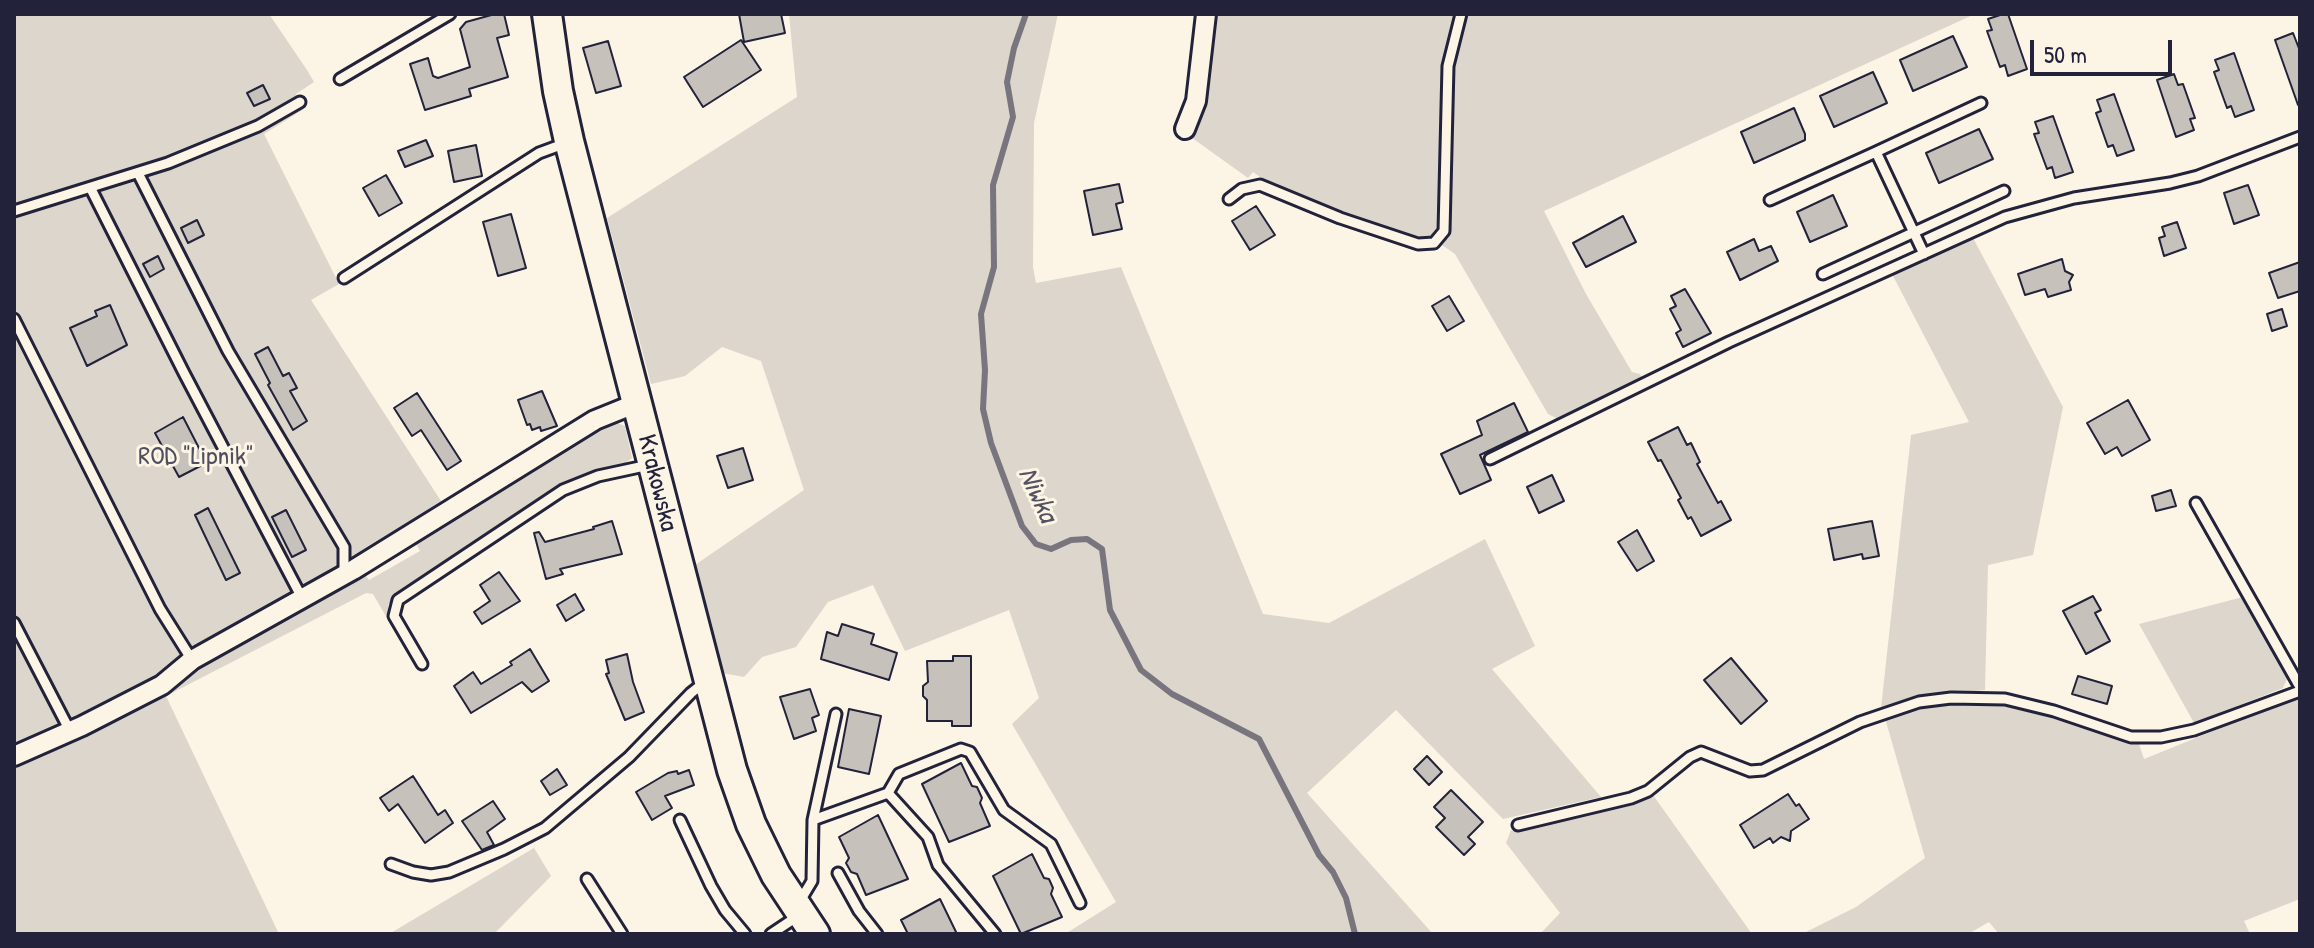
<!DOCTYPE html>
<html>
<head>
<meta charset="utf-8">
<style>
  body { margin:0 }
  #map { position:relative; width:2314px; height:948px; overflow:hidden; background:#fcf5e5; font-family:"Patrick Hand",sans-serif }
  canvas { display:block }
  .frame { position:absolute; inset:0; border:16px solid #22223b; pointer-events:none }
  .scale { position:absolute; left:2030px; top:40px; width:142px; height:36px; box-sizing:border-box; border:4px solid #22223b; border-top:0; padding-left:10px; font-size:24px; line-height:28px; white-space:nowrap; color:#22223b; -webkit-text-stroke:6px #fcf5e5; paint-order:stroke }
</style>
</head>
<body>
<div id="map">
<canvas width="2314" height="948"></canvas>
<div class="frame"></div>
<div class="scale">50 m</div>
</div>
<script>
const ctx = document.querySelector('canvas').getContext('2d');
ctx.lineJoin = 'round';
function paint(path, color) { ctx.fillStyle = color; ctx.fill(path, 'evenodd'); }
const shape = rows => new Path2D(rows.map(r => 'M' + r).join(''));
function strokePath(path, color, width, dash) { ctx.strokeStyle = color; ctx.lineWidth = width; ctx.lineCap = dash ? 'butt' : 'round'; ctx.setLineDash(dash || []); ctx.stroke(path); }
function write(font, color, halo, rows, align = 'center') {
  ctx.font = font + ' "Patrick Hand",sans-serif'; ctx.lineWidth = 6; ctx.setLineDash([]); ctx.textBaseline = 'middle'; ctx.strokeStyle = halo; ctx.fillStyle = color; for (const [text, x, y, turn = 0] of rows) {
    ctx.save(); ctx.translate(x, y); ctx.rotate((+turn || 0) * Math.PI / 180); ctx.textAlign = isNaN(turn) ? turn : align; if (halo) ctx.strokeText(text, 0, 0); ctx.fillText(text, 0, 0); ctx.restore();
  }
}
const green = shape([
  [14,14,269,14,307,70,314,82,296,94,304,109,264,134,339,284,311,300,441,501,348,561,355,573,361,570,369,580,420,551,413,538,592,430,617,423,625,426,632,458,624,464,561,484,544,495,399,591,388,605,389,617,387,618,373,594,366,593,166,696,279,934,14,934],
  [789,14,1058,14,1034,123,1033,267,1036,283,1121,267,1263,614,1329,623,1485,539,1535,646,1492,669,1601,797,1503,819,1396,710,1307,793,1433,934,1065,934,1116,902,1012,724,1039,698,1009,610,905,651,873,585,828,602,796,647,762,657,744,677,722,673,695,565,804,490,761,361,722,347,685,376,651,384,607,218,797,97],
  [1212,14,1456,14,1448,43,1443,83,1440,220,1439,231,1433,237,1419,240,1335,212,1266,181,1253,172,1248,178,1188,135],
  [1465,14,1975,14,1544,211,1586,294,1632,372,1640,374,1642,379,1566,419,1556,418,1548,414,1455,254,1442,245,1448,231,1451,104,1454,63],
  [1973,238,2063,407,2033,555,1988,565,1985,690,1917,697,1881,708,1911,435,1969,422,1892,274],
  [2243,597,2275,652,2287,679,2283,688,2194,723,2139,624],
  [2300,696,2300,899,2244,921,2250,934,1999,934,1989,922,1968,934,1802,934,1856,907,1925,858,1885,718,1907,708,1943,703,1986,703,2025,710,2139,744,2144,759],
  [1653,795,1752,934,1540,934,1560,913,1506,843,1511,830,1604,810],
  [534,848,551,876,494,934,389,934]
]);
const stream = shape([
  [1026,14,1014,48,1007,82,1013,117,993,185,994,267,981,314,985,370,983,409,991,443,1022,526,1036,544,1051,549,1071,540,1087,539,1102,549,1110,610,1141,670,1172,694,1259,739,1319,855,1333,872,1346,898,1355,934]
]);
const building = shape([
  [495,14,504,14,509,35,497,38,508,77,469,89,471,96,425,110,410,64,428,58,433,76,438,78,470,67,460,29,466,22,495,14],
  [739,14,781,14,785,33,744,42,739,14],
  [2003,14,2008,14,2027,69,2008,76,2005,65,2000,67,1987,31,1992,30,1988,19,2003,14],
  [2293,33,2300,51,2300,105,2298,105,2275,40,2293,33],
  [1953,36,1967,67,1913,91,1900,60,1953,36],
  [741,40,761,70,703,107,684,77,741,40],
  [608,41,621,86,596,93,583,48,608,41],
  [2234,53,2254,110,2235,117,2231,106,2227,108,2214,72,2219,70,2215,60,2234,53],
  [1873,72,1887,103,1834,127,1820,96,1873,72],
  [2174,74,2178,85,2183,84,2195,118,2190,119,2194,130,2176,137,2157,80,2174,74],
  [263,85,270,99,254,106,247,93,263,85],
  [2114,94,2134,150,2117,156,2113,145,2108,147,2096,113,2101,111,2097,100,2114,94],
  [1794,108,1805,134,1805,140,1754,163,1741,132,1794,108],
  [2053,116,2073,172,2055,178,2052,167,2047,169,2034,134,2039,133,2035,122,2053,116],
  [1979,129,1993,159,1939,183,1926,153,1979,129],
  [426,140,433,156,405,167,398,151,426,140],
  [476,145,482,176,454,182,448,151,476,145],
  [386,175,402,203,379,216,363,188,386,175],
  [1119,184,1123,202,1116,204,1122,229,1093,235,1084,191,1119,184],
  [2248,185,2259,215,2234,224,2224,193,2248,185],
  [1833,195,1847,226,1810,242,1797,212,1833,195],
  [1256,206,1275,235,1250,250,1232,221,1256,206],
  [511,214,526,268,498,276,483,222,511,214],
  [1623,216,1636,242,1586,267,1573,243,1623,216],
  [197,220,204,235,188,243,181,228,197,220],
  [2177,222,2186,248,2164,256,2159,238,2165,236,2162,227,2177,222],
  [1754,239,1759,251,1771,246,1778,261,1740,280,1727,252,1754,239],
  [158,256,164,269,150,277,143,264,158,256],
  [2062,259,2065,271,2073,275,2069,282,2071,290,2048,297,2045,289,2025,295,2018,274,2062,259],
  [2300,262,2300,291,2278,298,2269,273,2300,262],
  [1685,289,1711,333,1683,347,1676,333,1681,330,1670,309,1676,306,1671,296,1685,289],
  [1449,296,1464,321,1447,331,1432,306,1449,296],
  [110,305,127,345,87,366,70,328,97,316,95,311,110,305],
  [2282,309,2287,326,2272,331,2267,314,2282,309],
  [268,347,283,376,289,373,297,388,290,391,307,421,293,430,268,385,270,383,255,354,268,347],
  [542,391,557,426,541,431,540,427,532,430,530,424,527,425,518,400,542,391],
  [417,393,461,461,447,470,421,430,412,436,394,408,417,393],
  [2128,400,2150,440,2122,456,2117,447,2105,454,2087,423,2128,400],
  [1514,403,1528,432,1480,455,1491,480,1460,494,1441,454,1482,435,1477,421,1514,403],
  [183,417,200,450,205,447,212,460,179,477,155,433,183,417],
  [1678,427,1687,445,1691,443,1700,462,1697,464,1718,503,1721,501,1731,520,1701,536,1691,517,1688,519,1678,500,1681,498,1661,460,1658,461,1648,442,1678,427],
  [743,448,753,480,728,488,717,456,743,448],
  [1552,475,1564,501,1539,513,1527,487,1552,475],
  [2171,490,2176,506,2156,511,2152,496,2171,490],
  [208,508,240,573,226,580,195,515,208,508],
  [286,510,306,550,292,557,272,517,286,510],
  [612,521,622,554,560,569,563,574,546,579,534,533,539,532,545,542,594,529,593,527,612,521],
  [1872,521,1879,556,1863,559,1862,554,1834,560,1828,529,1872,521],
  [1637,530,1654,561,1637,571,1618,542,1637,530],
  [499,572,520,601,482,624,474,612,490,601,480,585,499,572],
  [575,594,584,610,566,621,557,605,575,594],
  [2093,596,2101,610,2095,613,2110,641,2086,654,2063,611,2093,596],
  [842,624,874,634,871,644,897,653,889,680,821,659,827,632,838,636,842,624],
  [530,649,549,681,532,692,522,682,471,713,454,686,473,672,481,684,512,665,510,662,530,649],
  [627,654,633,682,644,712,625,720,606,674,609,673,606,660,627,654],
  [953,656,971,656,971,726,952,726,952,721,927,721,927,700,923,696,923,686,928,682,927,661,953,661,953,656],
  [1731,658,1767,701,1741,724,1704,680,1731,658],
  [2078,676,2112,686,2107,704,2072,694,2078,676],
  [810,689,819,715,812,718,816,731,794,739,780,697,810,689],
  [849,709,881,716,869,774,838,767,849,709],
  [1427,756,1442,772,1429,785,1414,769,1427,756],
  [961,763,972,786,977,787,982,798,980,803,990,826,949,842,922,784,961,763],
  [557,769,567,785,550,795,541,781,557,769],
  [689,770,694,785,665,796,672,808,652,820,636,792,668,773,677,771,678,774,689,770],
  [413,776,438,815,445,810,453,823,425,843,398,804,389,811,380,798,413,776],
  [1451,790,1483,822,1468,837,1475,844,1464,855,1436,827,1445,818,1434,807,1451,790],
  [1788,794,1796,806,1799,804,1809,819,1791,831,1790,841,1781,837,1773,843,1770,838,1754,848,1740,825,1788,794],
  [493,801,505,819,487,832,494,845,482,850,462,821,493,801],
  [878,815,908,879,866,895,857,874,851,872,846,863,849,858,839,837,878,815],
  [1032,854,1044,878,1049,879,1053,888,1051,894,1062,917,1021,934,993,876,1032,854],
  [940,899,957,934,908,934,901,920,940,899]
]);
const service = shape([
  [340,79,450,14],
  [1876,152,1981,103],
  [138,173,228,351,344,547,344,575],
  [91,189,184,373,302,598],
  [1229,199,1242,189,1260,185,1340,218,1418,244,1434,243,1444,231,1448,66,1461,14],
  [1770,200,1876,152,1924,254],
  [14,211,168,163,258,126,300,102],
  [1823,274,2004,191],
  [344,278,539,153,566,143],
  [14,319,160,609,192,660],
  [1490,459,1729,342,2005,217,2074,198,2170,183,2198,176,2300,137],
  [2196,503,2300,687],
  [14,623,70,731],
  [422,664,394,616,398,600,563,490,598,476,649,465],
  [888,793,928,837,938,865,995,934],
  [680,820,711,886,725,910,745,934],
  [813,820,888,793,899,774,961,749,970,752,1004,810,1051,844,1080,903],
  [1518,825,1631,798,1648,791,1690,757,1701,752,1750,771,1763,770,1860,722,1919,702,1951,698,2005,699,2054,711,2131,737,2161,737,2194,730,2300,691],
  [391,864,413,872,431,875,449,872,504,849,545,828,629,757,691,693,705,682],
  [838,873,859,911,877,934],
  [587,879,622,934],
  [800,901,812,881,813,820,836,714],
  [771,934,798,916]
]);
const minor = shape([
  [1185,129,1196,101,1206,14],
  [14,756,82,726,162,685,192,660,353,570,595,420,637,403]
]);
const primary = shape([
  [547,14,558,91,569,141,732,770,751,824,776,875,815,934]
]);
const parkNames = [
  ["ROD \"Lipnik\"",196,457]
];
const streetNames = [
  ["Krakowska",657,483,76]
];
const waterNames = [
  ["Niwka",1037,495,65]
];
paint(green, '#dcd6cc');
strokePath(stream, '#78757e', 6);
paint(building, '#c6c1bb');
strokePath(building, '#22223b', 2);
strokePath(service, '#22223b', 15);
strokePath(minor, '#22223b', 24);
strokePath(primary, '#22223b', 34);
strokePath(service, '#fcf5e5', 9);
strokePath(minor, '#fcf5e5', 18);
strokePath(primary, '#fcf5e5', 28);
write('26px', '#504f5f', '#fcf5e5', parkNames);
write('26px', '#22223b', '#fcf5e5', streetNames);
write('italic 28px', '#545362', '#fcf5e5', waterNames);
</script>
</body>
</html>
